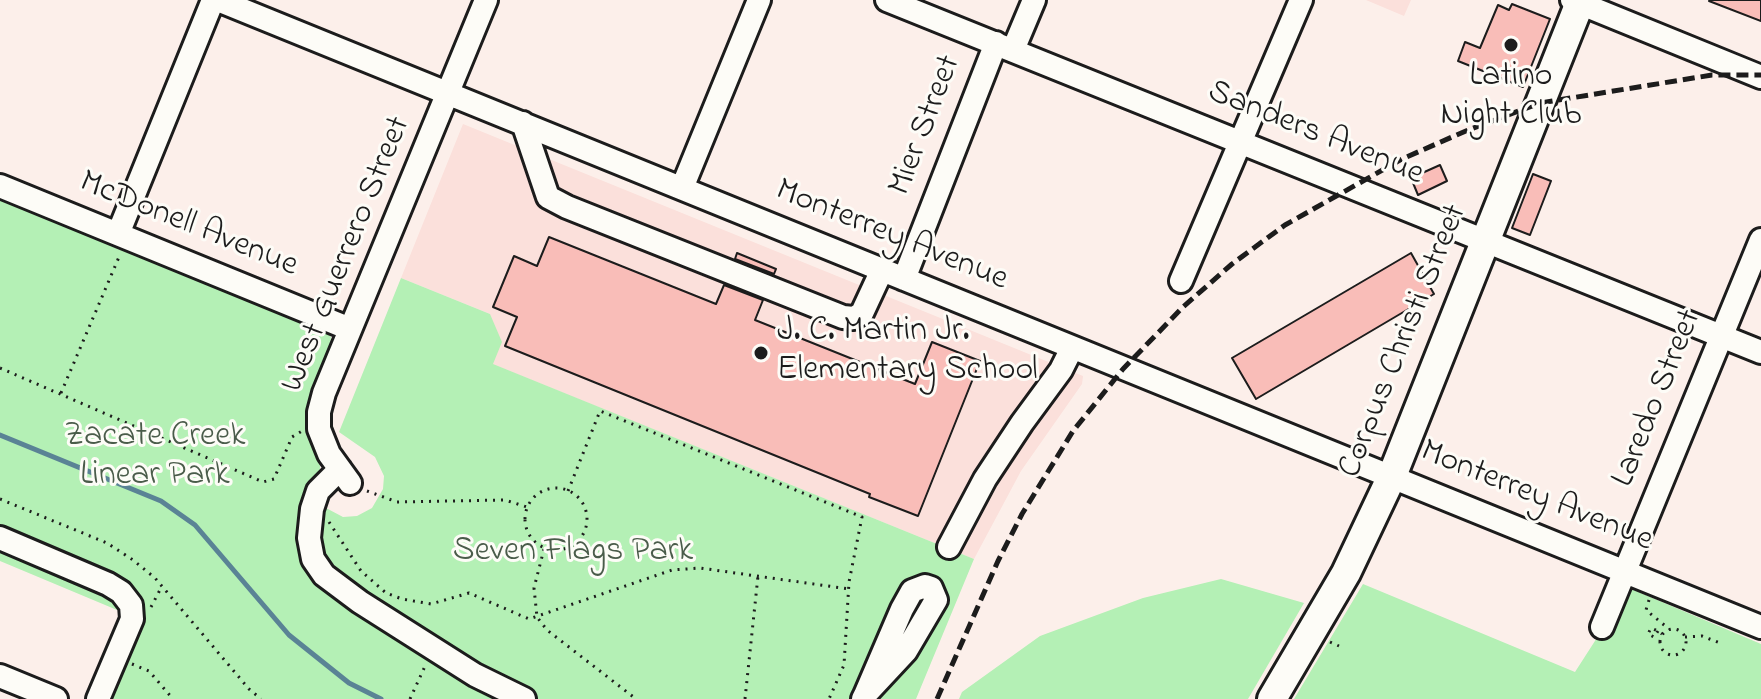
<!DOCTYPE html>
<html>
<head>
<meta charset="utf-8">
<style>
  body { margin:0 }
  canvas { display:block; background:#fcefea }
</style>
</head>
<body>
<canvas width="1761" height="699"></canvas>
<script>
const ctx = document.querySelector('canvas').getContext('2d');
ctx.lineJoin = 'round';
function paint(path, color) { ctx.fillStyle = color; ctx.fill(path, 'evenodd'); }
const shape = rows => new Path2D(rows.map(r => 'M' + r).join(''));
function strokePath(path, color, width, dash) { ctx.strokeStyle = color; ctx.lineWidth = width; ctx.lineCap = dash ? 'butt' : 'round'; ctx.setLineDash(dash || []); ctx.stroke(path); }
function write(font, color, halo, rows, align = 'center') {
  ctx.font = font + ' "Indie Flower",sans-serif'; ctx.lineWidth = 6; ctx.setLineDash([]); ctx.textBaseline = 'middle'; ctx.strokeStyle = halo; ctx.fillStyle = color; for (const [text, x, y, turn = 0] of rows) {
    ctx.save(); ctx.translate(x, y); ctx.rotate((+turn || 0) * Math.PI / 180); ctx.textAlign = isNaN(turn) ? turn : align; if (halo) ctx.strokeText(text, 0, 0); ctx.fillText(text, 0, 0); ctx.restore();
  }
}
const built = shape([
  [1366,0,1411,0,1404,16],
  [463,124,1083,376,1082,384,1021,471,974,559,492,364,490,314,401,278]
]);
const green = shape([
  [0,200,325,331,331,337,330,348,307,406,306,421,320,461,320,500,326,508,343,517,357,516,372,508,383,489,384,476,375,457,339,432,401,278,490,314,502,342,493,364,974,559,916,699,112,699,141,620,0,561],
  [1221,579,1304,603,1248,699,959,699,962,692,1040,636,1143,598],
  [1363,584,1575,672,1629,588,1761,644,1761,699,1294,699]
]);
const stream = shape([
  [0,435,161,501,195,525,289,635,349,683,381,699]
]);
const building = shape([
  [1710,0,1761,0,1761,21,1709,1,1710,0],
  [1512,4,1550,19,1523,87,1458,61,1465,42,1480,48,1498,5,1509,10,1512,4],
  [1440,165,1447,181,1418,195,1411,178,1440,165],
  [1533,174,1551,181,1530,235,1512,228,1533,174],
  [549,237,716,304,724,285,763,300,755,320,915,384,932,342,980,361,918,516,869,497,870,494,505,346,517,317,493,307,514,256,537,266,549,237],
  [737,253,776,269,774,274,735,259,737,253],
  [1411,253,1434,294,1256,399,1232,358,1411,253]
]);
const path = shape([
  [0,368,263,482,274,479,292,437,302,431],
  [61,393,119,257],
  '525 519a31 31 0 1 1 62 0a31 31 0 1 1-62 0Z',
  [367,491,397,502,505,500,527,507],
  [568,491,600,411,862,517,849,582,844,665,829,699],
  [0,499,107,543,133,560,155,578,249,689,261,699],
  [329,522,361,571,386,593,402,599,431,604,469,593,529,619,672,570,700,568,849,589],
  [544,549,534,588,537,617,547,630,636,699],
  [1649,600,1646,610,1669,629],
  [151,607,162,586],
  '1660 642a13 13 0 1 1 26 0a13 13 0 1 1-26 0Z',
  [1658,631,1654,637,1648,634,1651,628,1658,631,1662,634],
  [1685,637,1702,636,1720,643],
  [1330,642,1339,646],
  [132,664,149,671,173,699],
  [410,699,426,664],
  [745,699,758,576]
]);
const minor = shape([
  [218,0,1761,627],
  [887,0,1761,352],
  [1572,0,1761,77],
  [1013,50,1034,0],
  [523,123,548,197,567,207,843,317,854,318,862,313,882,270],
  [0,186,350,329],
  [682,188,759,0],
  [118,234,213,0],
  [904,279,996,43],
  [1181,281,1301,0],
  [340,469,318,491,312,509,309,538,313,559,324,575,360,602,475,675,524,699],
  [350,483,329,454,319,429,319,412,324,393,486,0],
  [0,538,108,584,121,592,131,605,132,619,98,699],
  [949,547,985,479,1022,423,1061,370,1072,348],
  [1602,627,1761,240],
  [0,676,56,699],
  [863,699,865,695,902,609,912,591,925,586,931,588,936,600,906,651,865,695]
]);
const major = shape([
  [1272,699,1346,573,1392,476,1581,0]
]);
const rail = shape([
  [937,699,998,561,1022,514,1073,431,1123,369,1183,307,1232,264,1285,225,1402,159,1468,130,1540,103,1712,75,1761,75]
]);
const markers = [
  [1511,45,8,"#1c1c1c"],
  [761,353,8,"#1c1c1c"]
];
const poiNames = [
  ["Latino",1511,78],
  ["Night Club",1511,117],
  ["J. C. Martin Jr.",777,333,"left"],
  ["Elementary School",777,372,"left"]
];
const streetNames = [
  ["Mier Street",927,126,-69],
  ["Sanders Avenue",1315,135,22],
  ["McDonell Avenue",188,226,22],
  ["Monterrey Avenue",891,237,22],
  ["West Guerrero Street",348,255,-68],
  ["Corpus Christi Street",1405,342,-68],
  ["Laredo Street",1659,399,-68],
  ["Monterrey Avenue",1536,498,22]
];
const parkNames = [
  ["Zacate Creek",155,438],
  ["Linear Park",155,477],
  ["Seven Flags Park",573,553]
];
paint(built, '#fbe0db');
paint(green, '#b4f0b5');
strokePath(stream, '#5a8395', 5);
paint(building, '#f9bdb8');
strokePath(building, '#1c1c1c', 2);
strokePath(minor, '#1c1c1c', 28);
strokePath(major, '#1c1c1c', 34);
strokePath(path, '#1c1c1c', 3, [2, 6]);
strokePath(minor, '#fdfcf7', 22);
strokePath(major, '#fdfcf7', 28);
strokePath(rail, '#1c1c1c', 5, [12, 6]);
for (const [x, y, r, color] of markers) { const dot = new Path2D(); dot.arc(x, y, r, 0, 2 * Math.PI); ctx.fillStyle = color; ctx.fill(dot); strokePath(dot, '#fdfcf7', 3); }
write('34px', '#1c1c1c', '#fdfcf7', poiNames);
write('34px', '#1c1c1c', '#fdfcf7', streetNames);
write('34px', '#4a5c4a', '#fdfcf7', parkNames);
</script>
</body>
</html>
